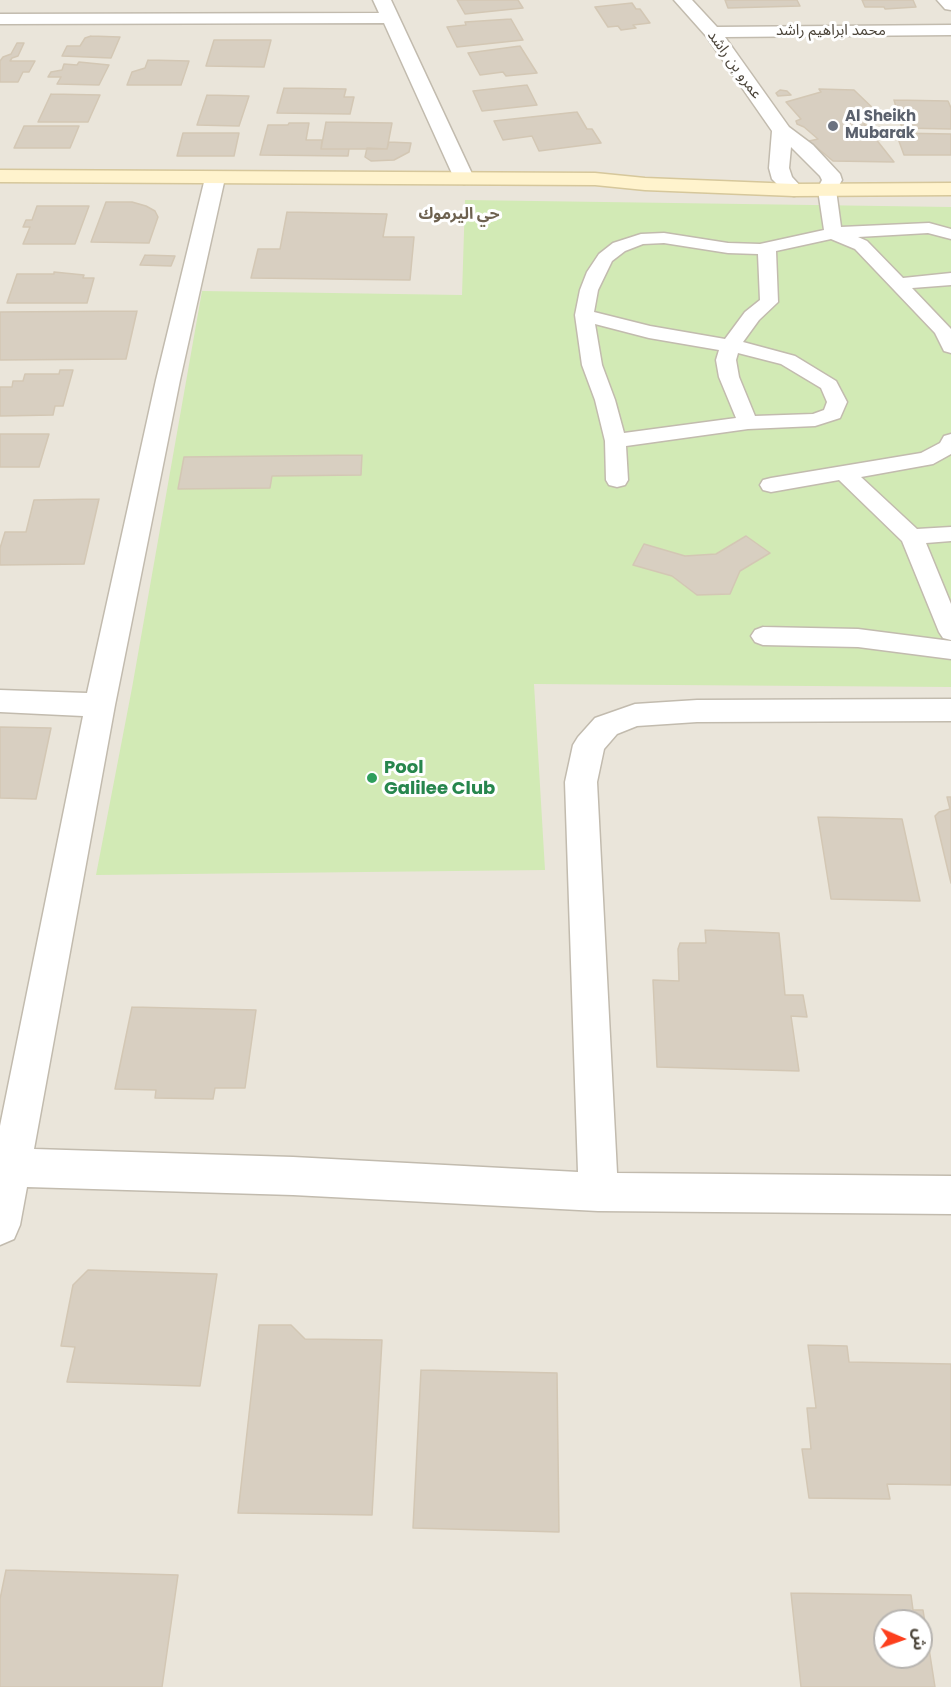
<!DOCTYPE html>
<html>
<head>
<meta charset="utf-8">
<style>
  body { margin:0 }
  #map { position:relative; width:951px; height:1687px; overflow:hidden; background:#f6f3ec; font-family:Poppins,"Noto Sans Arabic",sans-serif }
  canvas { display:block }
  .north { position:absolute; left:873px; top:1609px; width:60px; height:60px; box-sizing:border-box; background:#fff; border:2px solid #b7b4b0; border-radius:50%; rotate:92deg; font-size:16px; font-weight:700; line-height:24px; text-align:center; color:#4b4439 }
  .north::after { content:''; display:block; margin:auto; width:21px; height:27px; background:#fc3f1d; clip-path:polygon(50% 0,100% 100%,50% 72%,0 100%) }
</style>
</head>
<body>
<div id="map">
<canvas width="951" height="1687"></canvas>
<div class="north">ش</div>
</div>
<script>
const ctx = document.querySelector('canvas').getContext('2d');
ctx.lineJoin = 'round';
function paint(path, color) { ctx.fillStyle = color; ctx.fill(path, 'evenodd'); }
const shape = rows => new Path2D(rows.map(r => 'M' + r).join(''));
function strokePath(path, color, width, dash) { ctx.strokeStyle = color; ctx.lineWidth = width; ctx.lineCap = dash ? 'butt' : 'round'; ctx.setLineDash(dash || []); ctx.stroke(path); }
function write(font, color, halo, rows, align = 'center') {
  ctx.font = font + ' Poppins,"Noto Sans Arabic",sans-serif'; ctx.lineWidth = 6; ctx.setLineDash([]); ctx.textBaseline = 'middle'; ctx.strokeStyle = halo; ctx.fillStyle = color; for (const [text, x, y, turn = 0] of rows) {
    ctx.save(); ctx.translate(x, y); ctx.rotate((+turn || 0) * Math.PI / 180); ctx.textAlign = isNaN(turn) ? turn : align; if (halo) ctx.strokeText(text, 0, 0); ctx.fillText(text, 0, 0); ctx.restore();
  }
}
const residential = shape([
  [0,0,951,0,951,1687,0,1687],
  [885,1621,921,1621,921,1657,885,1657]
]);
const green = shape([
  [465,200,951,207,951,687,534,684,545,870,96,875,132,688,202,291,462,295]
]);
const building = shape([
  [457,0,518,0,523,8,465,14,457,0],
  [725,0,797,0,800,6,728,8,725,0],
  [862,0,913,0,916,7,885,9,884,7,865,7,862,0],
  [632,3,636,9,640,9,650,23,633,25,636,28,621,30,618,26,608,27,595,7,632,3],
  [511,19,523,40,457,47,447,27,466,25,465,22,511,19],
  [91,36,120,37,111,58,62,56,67,46,80,46,85,38,91,36],
  [214,40,271,40,264,67,206,66,214,40],
  [17,43,24,43,18,56,12,58,10,61,35,61,29,72,23,72,18,82,0,82,0,61,3,57,11,54,17,43],
  [520,46,537,73,506,76,503,72,480,75,468,53,520,46],
  [148,60,189,61,181,85,127,85,132,72,145,68,148,60],
  [79,62,109,65,99,85,57,84,61,77,48,77,51,72,62,70,64,64,77,65,79,62],
  [527,85,537,105,482,111,473,91,527,85],
  [284,88,346,89,344,97,354,97,350,114,277,113,284,88],
  [819,89,854,90,879,114,873,115,878,123,864,124,894,162,833,161,809,141,818,139,804,127,797,124,796,121,801,119,786,102,821,92,819,89],
  [780,90,787,91,791,95,778,96,776,93,780,90],
  [51,94,100,95,88,122,38,122,51,94],
  [207,95,249,96,239,126,197,125,207,95],
  [894,100,948,101,951,108,951,129,902,128,894,100],
  [577,112,587,129,592,129,601,143,539,151,532,136,503,140,494,121,577,112],
  [326,122,392,123,387,149,321,149,326,122],
  [289,123,309,123,306,140,322,140,321,149,349,149,348,156,260,155,268,125,288,125,289,123],
  [24,126,79,126,70,148,14,148,24,126],
  [183,133,239,133,234,156,177,156,183,133],
  [896,133,951,134,951,155,904,155,896,133],
  [389,142,411,143,409,152,394,160,371,161,365,157,367,148,387,149,389,142],
  [106,202,132,202,146,206,155,211,158,217,149,243,91,242,106,202],
  [37,206,89,206,75,244,23,244,30,227,23,227,26,220,32,220,37,206],
  [287,212,387,214,383,237,414,237,410,280,251,278,258,249,280,249,287,212],
  [145,255,175,256,171,266,140,265,145,255],
  [54,272,84,275,83,278,94,278,87,303,7,303,17,274,54,274,54,272],
  [137,311,126,359,0,360,0,312,137,311],
  [60,370,73,370,63,406,55,406,53,415,0,416,0,387,12,387,13,381,23,381,25,374,59,374,60,370],
  [0,434,49,434,39,467,0,467,0,434],
  [362,455,361,475,272,476,270,488,178,489,184,457,362,455],
  [99,499,84,564,0,565,0,548,5,532,26,532,34,500,99,499],
  [746,536,770,553,740,571,730,594,697,595,672,576,633,565,644,544,685,556,716,554,746,536],
  [0,727,51,728,36,799,0,798,0,727],
  [947,797,951,797,951,883,935,816,939,812,950,809,947,797],
  [818,817,902,819,920,901,831,899,818,817],
  [705,930,779,933,785,995,803,995,807,1017,791,1016,799,1071,657,1067,653,980,679,981,678,949,680,943,706,943,705,930],
  [132,1007,256,1010,245,1088,215,1088,213,1099,155,1098,156,1090,115,1089,132,1007],
  [88,1270,217,1274,200,1386,67,1382,75,1347,61,1346,73,1285,88,1270],
  [259,1325,291,1325,305,1339,382,1340,372,1515,238,1513,259,1325],
  [808,1345,847,1346,849,1362,951,1364,951,1485,887,1484,890,1499,809,1498,802,1449,811,1449,807,1408,816,1408,808,1345],
  [421,1370,557,1373,559,1532,413,1528,421,1370],
  [6,1570,178,1575,162,1687,0,1687,0,1599,6,1570],
  [791,1593,911,1595,913,1610,923,1610,935,1687,801,1687,791,1593],
  [885,1621,921,1621,921,1657,885,1657,885,1621]
]);
const lane = shape([
  [827,185,833,186,836,190,841,227,929,223,951,229,951,239,928,233,858,237,867,241,903,278,951,273,951,285,912,288,951,329,951,353,944,351,935,333,855,249,831,239,776,251,778,302,759,320,743,342,795,356,836,381,847,402,840,418,815,426,748,429,626,446,628,480,625,485,617,487,609,485,606,480,605,441,595,400,582,365,575,315,580,290,587,272,599,254,613,243,641,234,664,233,728,243,760,244,824,230,818,190,821,186,827,185],
  [664,243,728,253,758,254,760,300,745,312,725,339,650,326,594,312,598,290,612,261,625,251,643,244,664,243],
  [595,324,649,338,719,350,716,360,719,377,736,418,624,433,615,400,602,365,595,324],
  [738,353,781,364,821,388,827,402,824,410,813,414,755,416,739,377,736,360,738,353],
  [951,434,951,454,933,464,861,477,917,529,951,527,951,541,926,543,951,604,951,640,943,638,939,632,902,541,839,480,771,492,763,490,760,485,763,480,771,478,921,453,940,443,944,436,951,434],
  [763,627,858,629,951,641,951,659,858,647,763,645,755,642,751,636,755,630,763,627]
]);
const street = shape([
  [373,0,391,0,474,178,471,182,464,184,457,182,454,178,384,23,0,24,0,14,379,13,373,0],
  [674,0,692,0,717,27,951,25,951,35,725,37,789,127,813,145,840,174,842,180,834,194,827,196,820,194,817,190,822,180,820,176,791,147,789,168,792,177,804,190,801,194,794,196,787,194,772,179,769,168,772,131,706,36,674,0],
  [937,0,951,0,951,10,945,9,937,0],
  [215,172,222,174,225,178,180,380,115,705,34,1149,293,1157,578,1172,565,782,573,745,578,737,595,718,635,704,697,700,951,699,951,721,697,722,637,726,617,734,604,749,597,782,617,1173,951,1176,951,1214,598,1211,293,1195,27,1187,20,1225,14,1239,0,1245,0,1126,83,716,0,712,0,690,87,693,156,380,205,178,208,174,215,172]
]);
const secondary = shape([
  [0,170,595,173,645,178,794,184,951,183,951,195,794,196,645,190,595,185,0,182,0,170]
]);
const markers = [
  [833,126,6,"#6b7280"],
  [372,778,6,"#2e9e5b"]
];
const farStreetnames = [
  ["محمد ابراهيم راشد",831,31],
  ["عمرو بن راشد",734,65,54]
];
const farWorshipnames = [
  ["Al Sheikh",845,117],
  ["Mubarak",845,134]
];
const farNeighbourhoodnames = [
  ["حي اليرموك",459,215]
];
const leisureNames = [
  ["Pool",384,768],
  ["Galilee Club",384,789]
];
paint(residential, '#eae5da');
paint(green, '#d2eab5');
paint(building, '#d8cfc1');
strokePath(building, '#d3c7b4', 1.5);
strokePath(lane, '#c2bbae', 3);
strokePath(street, '#c2bbae', 3);
strokePath(secondary, '#d6c79b', 3);
paint(lane, '#fff');
paint(street, '#fff');
paint(secondary, '#fff3cd');
for (const [x, y, r, color] of markers) { const dot = new Path2D(); dot.arc(x, y, r, 0, 2 * Math.PI); ctx.fillStyle = color; ctx.fill(dot); strokePath(dot, '#fff', 2); }
write('15px', '#4b4439', '#fff', farStreetnames);
write('bold 15px', '#5b616d', '#fff', farWorshipnames, 'left');
write('bold 16px', '#6e6250', '#fff', farNeighbourhoodnames);
write('bold 18px', '#27864d', '#fff', leisureNames, 'left');
</script>
</body>
</html>
